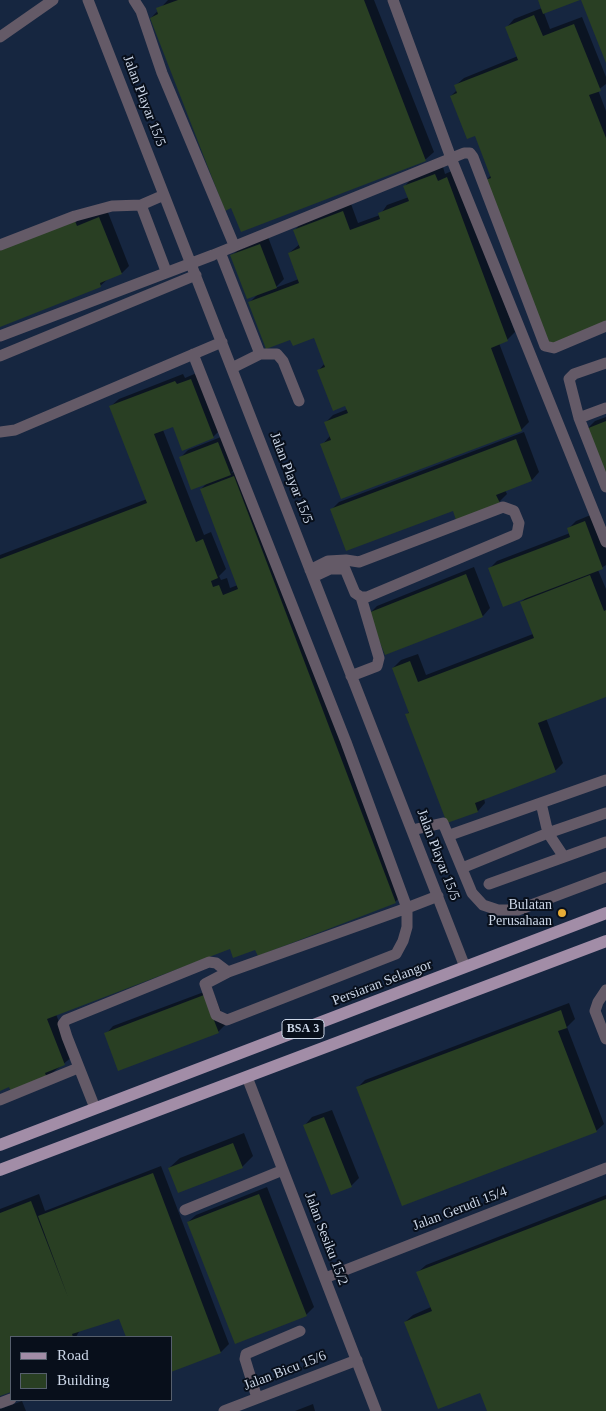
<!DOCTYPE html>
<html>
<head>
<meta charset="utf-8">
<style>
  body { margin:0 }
  #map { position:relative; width:606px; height:1411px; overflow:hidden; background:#162640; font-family:"Times New Roman",serif }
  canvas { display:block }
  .legend { position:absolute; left:10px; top:1336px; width:162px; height:65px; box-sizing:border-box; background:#080f1b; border:1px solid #565f6d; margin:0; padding:6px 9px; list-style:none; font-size:15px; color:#ccd7e8 }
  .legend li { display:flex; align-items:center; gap:10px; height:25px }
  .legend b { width:25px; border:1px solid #565f6d }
</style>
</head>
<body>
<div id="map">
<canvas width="606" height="1411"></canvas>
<ul class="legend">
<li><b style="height:6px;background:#a28da7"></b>Road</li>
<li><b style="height:14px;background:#293f23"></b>Building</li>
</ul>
</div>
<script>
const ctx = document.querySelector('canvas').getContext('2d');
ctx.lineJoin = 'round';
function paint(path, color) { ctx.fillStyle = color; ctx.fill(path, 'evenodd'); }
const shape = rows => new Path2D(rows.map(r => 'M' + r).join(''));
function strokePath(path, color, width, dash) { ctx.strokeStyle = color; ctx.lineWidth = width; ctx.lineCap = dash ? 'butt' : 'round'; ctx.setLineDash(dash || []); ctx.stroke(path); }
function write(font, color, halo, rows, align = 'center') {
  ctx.font = font + ' "Times New Roman",serif'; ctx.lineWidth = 4; ctx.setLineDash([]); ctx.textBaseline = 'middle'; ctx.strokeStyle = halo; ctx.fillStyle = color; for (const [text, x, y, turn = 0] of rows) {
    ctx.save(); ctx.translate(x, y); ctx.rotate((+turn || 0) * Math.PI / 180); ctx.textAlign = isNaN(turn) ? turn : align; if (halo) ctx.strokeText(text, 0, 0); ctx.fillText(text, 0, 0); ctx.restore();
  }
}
const shadow = shape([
  [168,0,374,0,434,152,426,159,242,231,151,18],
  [539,0,577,0,544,13,550,29,582,17,606,77,606,84,598,90,606,111,606,325,486,181,491,175,475,134,451,96,457,90,456,85,464,78,518,56,507,27,514,19,542,8],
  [443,167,445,174,454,170,515,332,507,340,499,343,529,422,521,430,322,445,330,436,325,423,333,415,348,409,319,370,325,363,315,336,291,338,250,302,258,294,232,256,240,248,268,237,284,279,275,288,299,279,289,253,300,244,295,230,302,222,351,204,358,223,380,215,387,205,409,197,405,186,412,178],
  [107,210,129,266,122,273,108,279,100,286,0,325,0,246],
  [199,372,221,429,213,437,173,426,163,430,204,535,211,532,226,569,219,576,221,580,227,578,230,588,238,585,201,489,208,482,180,458,188,450,226,435,238,466,231,473,242,469,403,894,395,902,256,948,231,947,56,1014,72,1057,47,1077,0,1089,0,555,147,499,111,406,119,399,183,374,185,378],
  [606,417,606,478,587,429,595,421],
  [524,432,539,472,532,480,505,490,507,494,499,502,453,509,331,510,339,502],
  [593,514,606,549,606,565,598,570,606,589,606,695,546,718,563,763,556,770,484,798,485,803,478,811,448,822,407,714,410,711,393,668,401,660,418,654,426,675,533,634,521,602,527,597,489,569,497,561,570,533,568,529,576,521],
  [474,567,490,608,483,616,386,654,370,613,377,606],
  [212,989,226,1024,218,1032,106,1034,113,1026],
  [569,1003,575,1019,567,1027,604,1124,596,1131,358,1087,365,1080],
  [332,1110,359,1178,351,1186,305,1125,312,1117],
  [244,1133,253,1156,242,1167,169,1168,180,1158],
  [161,1166,229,1344,221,1352,171,1370,171,1337,127,1337,120,1317,80,1330,76,1337,11,1337,11,1391,0,1395,0,1209,39,1194,45,1211],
  [267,1187,314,1307,306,1315,188,1222,196,1215],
  [606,1195,606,1411,488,1411,481,1391,405,1322,413,1315,431,1307,418,1272,426,1265],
  [22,1401,26,1411,0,1411,0,1409],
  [313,1404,315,1411,295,1411]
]);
const building = shape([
  [178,0,364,0,426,161,241,232,231,208,225,211,150,18,158,14,156,8],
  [538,0,580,0,543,14],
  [581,0,606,0,606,63],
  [534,15,543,36,574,24,601,91,589,95,606,138,606,326,551,348,485,180,491,178,475,136,467,139,450,96,457,93,454,85,518,60,505,27],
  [435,174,438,181,447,177,508,341,491,348,522,431,341,499,320,444,331,440,324,422,348,413,345,406,333,411,317,370,325,367,314,338,293,346,290,340,266,349,248,302,299,283,288,253,300,248,293,230,343,211,350,230,380,219,378,213,409,201,403,186],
  [99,217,122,274,100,283,101,287,0,327,0,250,75,221,77,226],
  [260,244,277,288,247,299,230,255],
  [191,379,214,438,182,451,173,427,154,434,196,542,203,539,218,578,211,581,213,587,219,585,223,595,238,589,200,489,234,476,396,903,258,956,255,950,233,958,230,949,47,1019,65,1065,45,1073,47,1078,11,1092,9,1087,0,1091,0,559,147,503,109,406,175,381,177,384],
  [606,421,606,481,586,429],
  [516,439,532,481,496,495,500,503,456,520,453,511,346,551,330,509],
  [218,442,231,475,191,490,179,457],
  [585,521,603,569,503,607,488,568,570,537,567,528],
  [466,574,483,617,385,655,368,613],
  [590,575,604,611,606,610,606,697,538,723,556,772,475,803,478,812,447,823,405,714,409,713,392,668,410,661,418,682,534,638,520,602],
  [204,995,219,1033,118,1071,104,1033],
  [561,1010,567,1028,558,1031,597,1132,402,1206,356,1087],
  [324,1117,352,1187,331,1195,303,1125],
  [233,1143,243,1168,178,1193,168,1168],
  [153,1173,221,1353,171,1372,171,1337,126,1337,119,1319,72,1334,73,1337,11,1337,11,1392,0,1396,0,1213,31,1201,68,1297,38,1216],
  [259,1194,307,1316,235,1344,187,1222],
  [606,1199,606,1411,487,1411,480,1393,438,1409,404,1322,432,1311,416,1272]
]);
const minor = shape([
  [88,0,465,967],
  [134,0,141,11,162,73,234,245],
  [393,0,451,158,606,542],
  [0,37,53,0],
  [141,205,166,271],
  [0,245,75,216,112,206,141,205,164,195],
  [220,252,260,354],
  [0,336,213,255,464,153,470,153,473,157,545,346,554,348,606,326],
  [193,354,346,742,407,908,407,927,403,941,396,954,227,1020,216,1015,205,984,228,972,407,908,438,896],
  [0,356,196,275],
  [606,363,574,374,569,379,579,418,606,487],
  [232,368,260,354,277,354,283,361,299,401],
  [579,418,606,408],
  [0,432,15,430,222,342],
  [310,570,328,561,346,560,359,562,503,507,514,511,519,523,517,534,367,597,361,597,355,593,345,569,330,569,313,577],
  [351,676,377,666,379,658,361,597],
  [541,803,548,833,564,857],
  [412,830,443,823,472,893,483,905,498,910,518,910,606,877],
  [450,835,606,780],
  [462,868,548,833,606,813],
  [489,884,606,842],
  [606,990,598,1002,595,1011,606,1039],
  [247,1077,376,1411],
  [0,1100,78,1068],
  [95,1108,67,1037,63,1024,66,1020,209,962,216,963,228,972],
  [185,1210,283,1170],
  [325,1278,606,1168],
  [257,1398,245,1359,246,1354,300,1331],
  [0,1403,11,1399],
  [224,1411,357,1360]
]);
const major = shape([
  [0,1145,606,913],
  [0,1170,606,941]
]);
const markers = [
  [562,913,5,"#e7ac37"]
];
const shields = [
  [303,1029,42]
];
const shieldNames = [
  ["BSA 3",303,1029]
];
const streetNames = [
  ["Jalan Playar 15/5",144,101,69],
  ["Jalan Playar 15/5",291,478,69],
  ["Jalan Playar 15/5",438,855,69],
  ["Persiaran Selangor",382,983,-21],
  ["Jalan Gerudi 15/4",460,1209,-21],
  ["Jalan Sesiku 15/2",326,1239,69],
  ["Jalan Bicu 15/6",285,1371,-21]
];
const poiNames = [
  ["Bulatan",552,905],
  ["Perusahaan",552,921]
];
paint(shadow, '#0007');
paint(building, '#293f23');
strokePath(minor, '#645a67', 11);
strokePath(major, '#a28da7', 12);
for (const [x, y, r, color] of markers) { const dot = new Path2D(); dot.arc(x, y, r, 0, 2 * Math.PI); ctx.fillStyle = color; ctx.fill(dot); strokePath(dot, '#080f1b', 2); }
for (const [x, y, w] of shields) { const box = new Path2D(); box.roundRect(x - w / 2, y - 9.5, w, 19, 4); ctx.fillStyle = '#080f1b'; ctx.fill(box); strokePath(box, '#ccd7e8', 1); }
write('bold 12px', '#ccd7e8', null, shieldNames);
write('14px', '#ccd7e8', '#080f1b', streetNames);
write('14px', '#ccd7e8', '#080f1b', poiNames, 'right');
</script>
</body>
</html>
